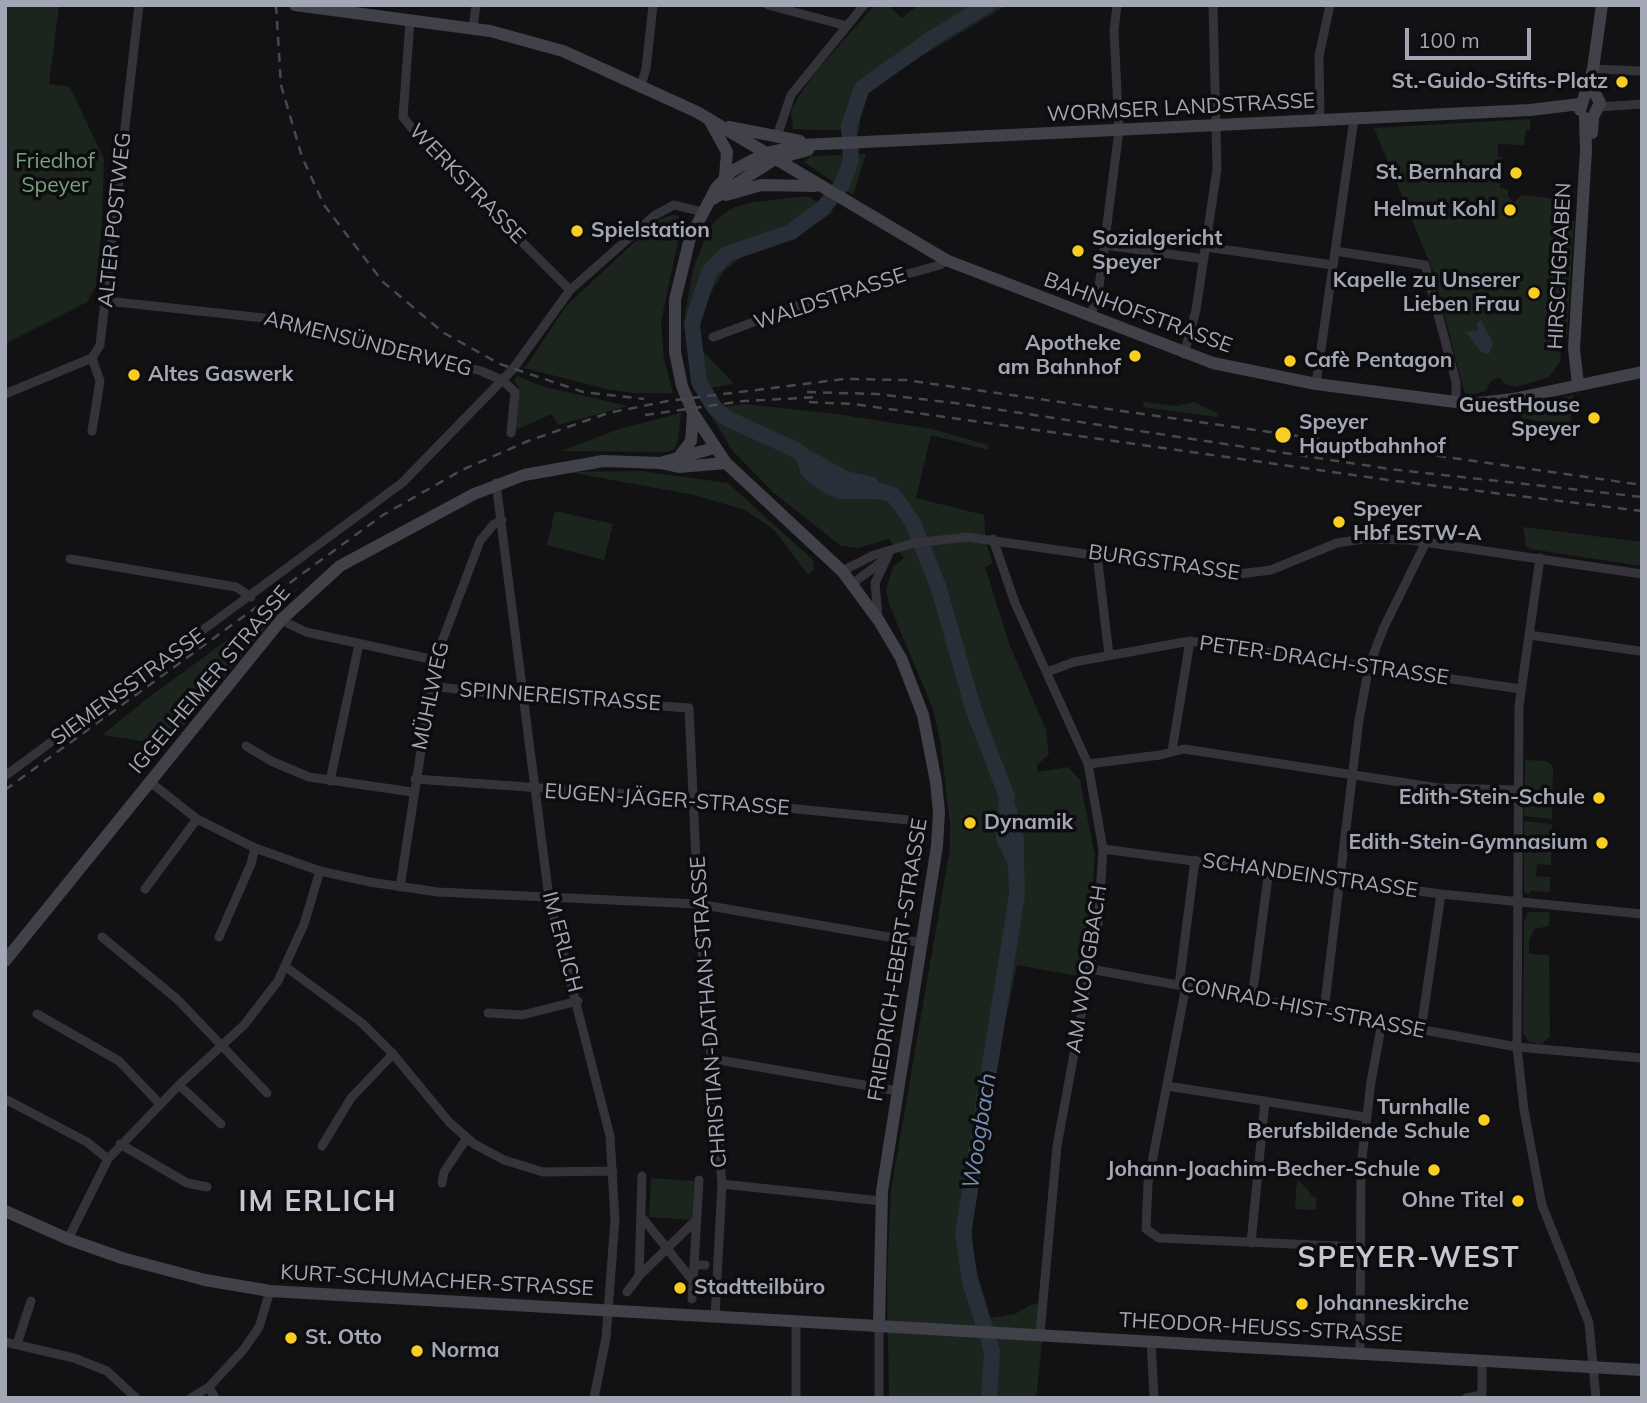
<!DOCTYPE html>
<html>
<head>
<meta charset="utf-8">
<style>
  body { margin:0 }
  #map { position:relative; width:1647px; height:1403px; overflow:hidden; background:#121214; font-family:Mulish,sans-serif }
  canvas { display:block }
  .frame { position:absolute; inset:0; border:7px solid #a3a6b5; pointer-events:none }
  .scale { position:absolute; left:1405px; top:28px; width:126px; height:32px; box-sizing:border-box; border:4px solid #a3a6b5; border-top:0; padding-left:9px; font-size:21px; line-height:24px; white-space:nowrap; color:#a3a6b5; -webkit-text-stroke:5px #0d0d0f; paint-order:stroke }
</style>
</head>
<body>
<div id="map">
<canvas width="1647" height="1403"></canvas>
<div class="frame"></div>
<div class="scale">100 m</div>
</div>
<script>
const ctx = document.querySelector('canvas').getContext('2d');
ctx.lineJoin = 'round';
function paint(path, color) { ctx.fillStyle = color; ctx.fill(path, 'evenodd'); }
const shape = rows => new Path2D(rows.map(r => 'M' + r).join(''));
function strokePath(path, color, width, dash) { ctx.strokeStyle = color; ctx.lineWidth = width; ctx.lineCap = dash ? 'butt' : 'round'; ctx.setLineDash(dash || []); ctx.stroke(path); }
function write(font, color, halo, rows, align = 'center') {
  ctx.font = font + ' Mulish,sans-serif'; ctx.lineWidth = 7; ctx.setLineDash([]); ctx.textBaseline = 'middle'; ctx.strokeStyle = halo; ctx.fillStyle = color; for (const [text, x, y, turn = 0] of rows) {
    ctx.save(); ctx.translate(x, y); ctx.rotate((+turn || 0) * Math.PI / 180); ctx.textAlign = isNaN(turn) ? turn : align; if (halo) ctx.strokeText(text, 0, 0); ctx.fillText(text, 0, 0); ctx.restore();
  }
}
const green = shape([
  [5,5,59,5,49,84,70,87,104,159,102,223,96,286,87,302,5,344],
  [875,5,889,5,901,18,919,5,1007,5,869,88,862,104,859,131,793,129,791,112,797,99,817,70],
  [1530,119,1530,130,1526,130,1524,145,1498,144,1498,157,1502,157,1500,188,1508,189,1508,197,1514,202,1522,195,1558,199,1559,221,1574,221,1567,337,1556,345,1561,351,1560,362,1549,377,1516,387,1505,384,1499,377,1491,381,1486,391,1469,395,1465,394,1433,271,1374,128],
  [855,154,866,154,853,195,844,189],
  [848,155,838,185,804,162,811,156],
  [799,197,809,197,834,212,791,240,746,253,724,271,698,314,695,329,701,349,734,384,696,390,685,314,693,269,708,231,717,219,731,209,748,203],
  [672,215,679,216,681,226,661,322,664,359,673,393,633,393,606,389,525,368,566,306,658,220],
  [517,376,545,387,628,406,558,425,552,414,515,430,519,388,514,380],
  [1574,395,1570,426,1522,418,1523,406],
  [1144,402,1176,406,1194,402,1218,413,1218,417,1143,407],
  [744,404,836,414,932,429,988,445,988,450,931,435,916,498,984,515,986,543,993,563,985,567,1009,643,1046,730,1049,754,1037,765,1038,772,1068,767,1080,780,1095,856,1091,905,1078,976,1017,965,996,1066,972,1226,974,1263,991,1318,1015,1314,1032,1304,1046,1305,1036,1398,889,1398,887,1278,891,1190,950,848,950,823,941,745,933,709,889,604,886,590,890,576,893,567,904,558,889,539,858,548,841,546,773,492,732,450,707,409],
  [681,413,678,440,674,449,667,452,561,451,619,429],
  [641,471,728,483,813,560,814,570,808,575,774,530,745,510,694,495,569,472],
  [555,511,613,524,604,560,547,545],
  [1523,527,1642,542,1642,566,1530,549,1526,546],
  [298,588,168,745,102,735,148,698],
  [1525,760,1546,761,1553,767,1552,819,1524,816],
  [1524,821,1552,824,1551,865,1537,864,1536,876,1550,877,1550,892,1531,891,1528,895,1524,891],
  [1528,912,1550,912,1549,926,1534,929,1529,941,1529,954,1549,955,1550,1036,1542,1044,1529,1042,1523,1033,1524,921],
  [651,1178,694,1181,692,1220,649,1217],
  [1297,1179,1310,1192,1310,1196,1316,1197,1316,1210,1295,1209]
]);
const water = shape([
  [1481,320,1493,343,1489,354,1481,352,1466,332,1478,330,1477,323]
]);
const river = shape([
  [987,5,931,39,862,88,849,126,851,161,842,185,823,208,791,232,727,254,709,272,692,324,699,382,714,407,726,418,796,450,804,456,808,470,814,476,831,487,840,491,879,491,893,495,900,504,912,521,938,586,974,711,1007,797,1004,838,1016,863,1017,895,963,1234,970,1281,992,1351,989,1398],
  [804,456,845,479,870,484],
  [1009,810,1016,839,1016,863]
]);
const streetTunnel = shape([
  [919,821,932,822]
]);
const street = shape([
  [768,5,847,26],
  [410,21,403,117,424,144,570,290],
  [473,28,476,5],
  [1593,69,1642,71],
  [641,85,646,69,653,5],
  [1599,107,1642,104],
  [1320,120,1319,56,1330,5],
  [777,136,791,95,864,5],
  [1105,245,1204,259],
  [1206,247,1333,265],
  [1335,251,1425,265,1456,382,1456,402],
  [107,301,282,320,481,371,502,380,515,392,511,433],
  [1090,317,1098,295,1119,130,1114,31,1117,5],
  [713,337,811,301,940,265,946,260],
  [1184,354,1196,310,1217,169,1213,5],
  [92,358,100,381,92,431],
  [1316,384,1354,119],
  [5,394,92,358,100,345,139,5],
  [496,483,549,898,610,1136,615,1219,606,1338,594,1398],
  [993,539,1015,603,1088,764,1103,849,1098,924,1057,1146,1040,1334],
  [1097,554,1109,655],
  [1540,558,1519,706,1517,1047,1524,1110,1542,1205,1589,1323,1596,1398],
  [70,559,236,587,251,597],
  [842,571,874,555,914,543,967,537,1231,575,1271,570,1337,543,1363,539,1410,540,1642,574],
  [852,584,881,562],
  [878,616,875,583,890,551],
  [281,620,306,632,435,660],
  [1529,635,1639,651],
  [1047,672,1074,662,1190,641,1521,689],
  [430,686,525,697,689,708,698,904,722,1184,715,1317],
  [246,746,271,761,309,777,412,792],
  [1172,751,1190,641],
  [1088,764,1160,755,1184,749,1439,788,1518,790],
  [5,776,402,483,513,369,570,290,655,215,674,205,703,212],
  [415,779,695,799,919,821],
  [330,781,359,644],
  [150,782,197,819,255,848,320,871,370,882,438,892,698,904,923,943],
  [1103,849,1441,894,1642,914],
  [400,887,435,660,480,541,493,525,502,520],
  [145,889,197,819],
  [102,937,177,999,267,1093],
  [219,937,251,864,255,848],
  [286,967,362,1023,393,1054,449,1122,474,1144,504,1160,543,1172,613,1171],
  [1090,969,1517,1047,1642,1058],
  [1179,985,1195,860],
  [1186,986,1148,1183,1146,1229,1159,1238,1359,1247],
  [1252,998,1269,869],
  [1324,1011,1359,720,1369,666,1384,627,1426,542],
  [488,1013,522,1015,578,1001],
  [37,1014,119,1061,160,1104],
  [1421,1030,1441,894],
  [713,1059,898,1091],
  [179,1085,221,1124],
  [1167,1086,1366,1117],
  [5,1099,87,1142,108,1159],
  [120,1144,187,1183,207,1187],
  [322,1146,351,1098,393,1054],
  [442,1183,444,1172,467,1138],
  [722,1184,881,1201],
  [641,1216,693,1281],
  [68,1239,108,1159,179,1085,244,1025,278,981,304,924,320,871],
  [1251,1243,1265,1101],
  [694,1265,705,1265],
  [639,1276,697,1219],
  [627,1292,639,1276,642,1176],
  [692,1299,699,1180],
  [796,1321,796,1398],
  [879,1325,879,1398],
  [1151,1340,1154,1398],
  [5,1342,74,1358,107,1371,136,1398],
  [17,1344,31,1301],
  [1360,1353,1361,1167,1371,1082,1382,1022],
  [209,1387,215,1398],
  [191,1398,209,1387,244,1349,259,1327,270,1291],
  [1466,1398,1482,1395],
  [1482,1398,1482,1360]
]);
const secondary = shape([
  [295,5,490,31,563,51,697,112,946,260,1213,363,1316,384,1471,404,1513,399,1642,372],
  [1580,110,1593,69,1602,5],
  [710,121,727,152,725,176],
  [729,127,800,141],
  [1592,133,1593,117,1600,103,1595,93],
  [726,195,761,185,815,186],
  [713,199,775,159,808,150],
  [1578,384,1574,349,1586,150,1585,118],
  [679,457,691,441,693,414],
  [660,463,714,448],
  [5,961,281,620,340,566,474,494,524,475,603,461,660,463,679,467,726,463],
  [5,1211,68,1239,122,1258,205,1280,270,1291,1642,1370],
  [879,1325,882,1191,937,846,939,812,936,782,923,715,901,658,879,621,842,571,726,463,693,413,682,386,675,352,675,300,690,238,716,188,732,171,766,153,802,145,1530,110,1580,104]
]);
const rail = shape([
  [276,5,281,85,302,157,324,205,383,282,444,333,500,364,583,392,644,399],
  [807,392,877,394,955,403,1390,469,1642,497],
  [809,402,853,404,1388,480,1642,511],
  [645,415,744,401,819,397],
  [5,790,383,515,462,470,528,441,608,413,668,401,844,379,905,380,1642,485]
]);
const markers = [
  [1622,82,7,"#facd23"],
  [1516,173,7,"#facd23"],
  [1510,210,7,"#facd23"],
  [577,231,7,"#facd23"],
  [1078,251,7,"#facd23"],
  [1534,293,7,"#facd23"],
  [1135,356,7,"#facd23"],
  [1290,361,7,"#facd23"],
  [134,375,7,"#facd23"],
  [1594,418,7,"#facd23"],
  [1283,435,9,"#facd23"],
  [1339,522,7,"#facd23"],
  [1599,798,7,"#facd23"],
  [970,823,7,"#facd23"],
  [1602,843,7,"#facd23"],
  [1484,1120,7,"#facd23"],
  [1434,1170,7,"#facd23"],
  [1518,1201,7,"#facd23"],
  [680,1288,7,"#facd23"],
  [1302,1304,7,"#facd23"],
  [291,1338,7,"#facd23"],
  [417,1351,7,"#facd23"]
];
const poiNames = [
  ["St.-Guido-Stifts-Platz",1608,82],
  ["St. Bernhard",1502,173],
  ["Helmut Kohl",1496,210],
  ["Spielstation",591,231,"left"],
  ["Sozialgericht",1092,239,"left"],
  ["Speyer",1092,263,"left"],
  ["Kapelle zu Unserer",1520,281],
  ["Lieben Frau",1520,305],
  ["Apotheke",1121,344],
  ["am Bahnhof",1121,368],
  ["Cafè Pentagon",1304,361,"left"],
  ["Altes Gaswerk",148,375,"left"],
  ["GuestHouse",1580,406],
  ["Speyer",1580,430],
  ["Speyer",1299,423,"left"],
  ["Hauptbahnhof",1299,447,"left"],
  ["Speyer",1353,510,"left"],
  ["Hbf ESTW-A",1353,534,"left"],
  ["Edith-Stein-Schule",1585,798],
  ["Dynamik",984,823,"left"],
  ["Edith-Stein-Gymnasium",1588,843],
  ["Turnhalle",1470,1108],
  ["Berufsbildende Schule",1470,1132],
  ["Johann-Joachim-Becher-Schule",1420,1170],
  ["Ohne Titel",1504,1201],
  ["Stadtteilbüro",694,1288,"left"],
  ["Johanneskirche",1316,1304,"left"],
  ["St. Otto",305,1338,"left"],
  ["Norma",431,1351,"left"]
];
const streetNames = [
  ["WORMSER LANDSTRASSE",1181,108,-3],
  ["WERKSTRASSE",467,184,46],
  ["ALTER POSTWEG",115,220,-84],
  ["HIRSCHGRABEN",1560,266,-87],
  ["WALDSTRASSE",830,299,-18],
  ["BAHNHOFSTRASSE",1138,313,20],
  ["ARMENSÜNDERWEG",368,344,14],
  ["BURGSTRASSE",1164,563,8],
  ["PETER-DRACH-STRASSE",1324,661,8],
  ["IGGELHEIMER STRASSE",210,680,-50],
  ["SIEMENSSTRASSE",128,687,-36],
  ["MÜHLWEG",431,696,-78],
  ["SPINNEREISTRASSE",560,697,4],
  ["EUGEN-JÄGER-STRASSE",667,800,4],
  ["SCHANDEINSTRASSE",1310,876,8],
  ["IM ERLICH",562,942,75],
  ["FRIEDRICH-EBERT-STRASSE",898,960,-81],
  ["AM WOOGBACH",1087,969,-81],
  ["CONRAD-HIST-STRASSE",1303,1008,11],
  ["CHRISTIAN-DATHAN-STRASSE",709,1012,-94],
  ["KURT-SCHUMACHER-STRASSE",437,1281,3],
  ["THEODOR-HEUSS-STRASSE",1261,1328,3]
];
const parkNames = [
  ["Friedhof",55,162],
  ["Speyer",55,186]
];
const waterNames = [
  ["Woogbach",980,1131,-81]
];
const districtNames = [
  ["IM ERLICH",318,1203],
  ["SPEYER-WEST",1409,1259]
];
paint(green, '#1c241e');
paint(water, '#282f38');
strokePath(river, '#282f38', 16);
strokePath(streetTunnel, '#2f3034', 9, [9, 4.5]);
strokePath(street, '#333339', 9);
strokePath(secondary, '#414249', 12);
strokePath(rail, '#484950', 2.5, [9, 7]);
for (const [x, y, r, color] of markers) { const dot = new Path2D(); dot.arc(x, y, r, 0, 2 * Math.PI); ctx.fillStyle = color; ctx.fill(dot); strokePath(dot, '#0d0d0f', 2.5); }
write('bold 21px', '#a3a6b5', '#0d0d0f', poiNames, 'right');
write('21px', '#a3a6b5', '#0d0d0f', streetNames);
write('21px', '#78a180', '#0d0d0f', parkNames);
write('italic 23px', '#778fb2', '#0d0d0f', waterNames);
ctx.letterSpacing = '2px';
write('bold 28px', '#c4c6d1', '#0d0d0f', districtNames);
ctx.letterSpacing = '0px';
</script>
</body>
</html>
